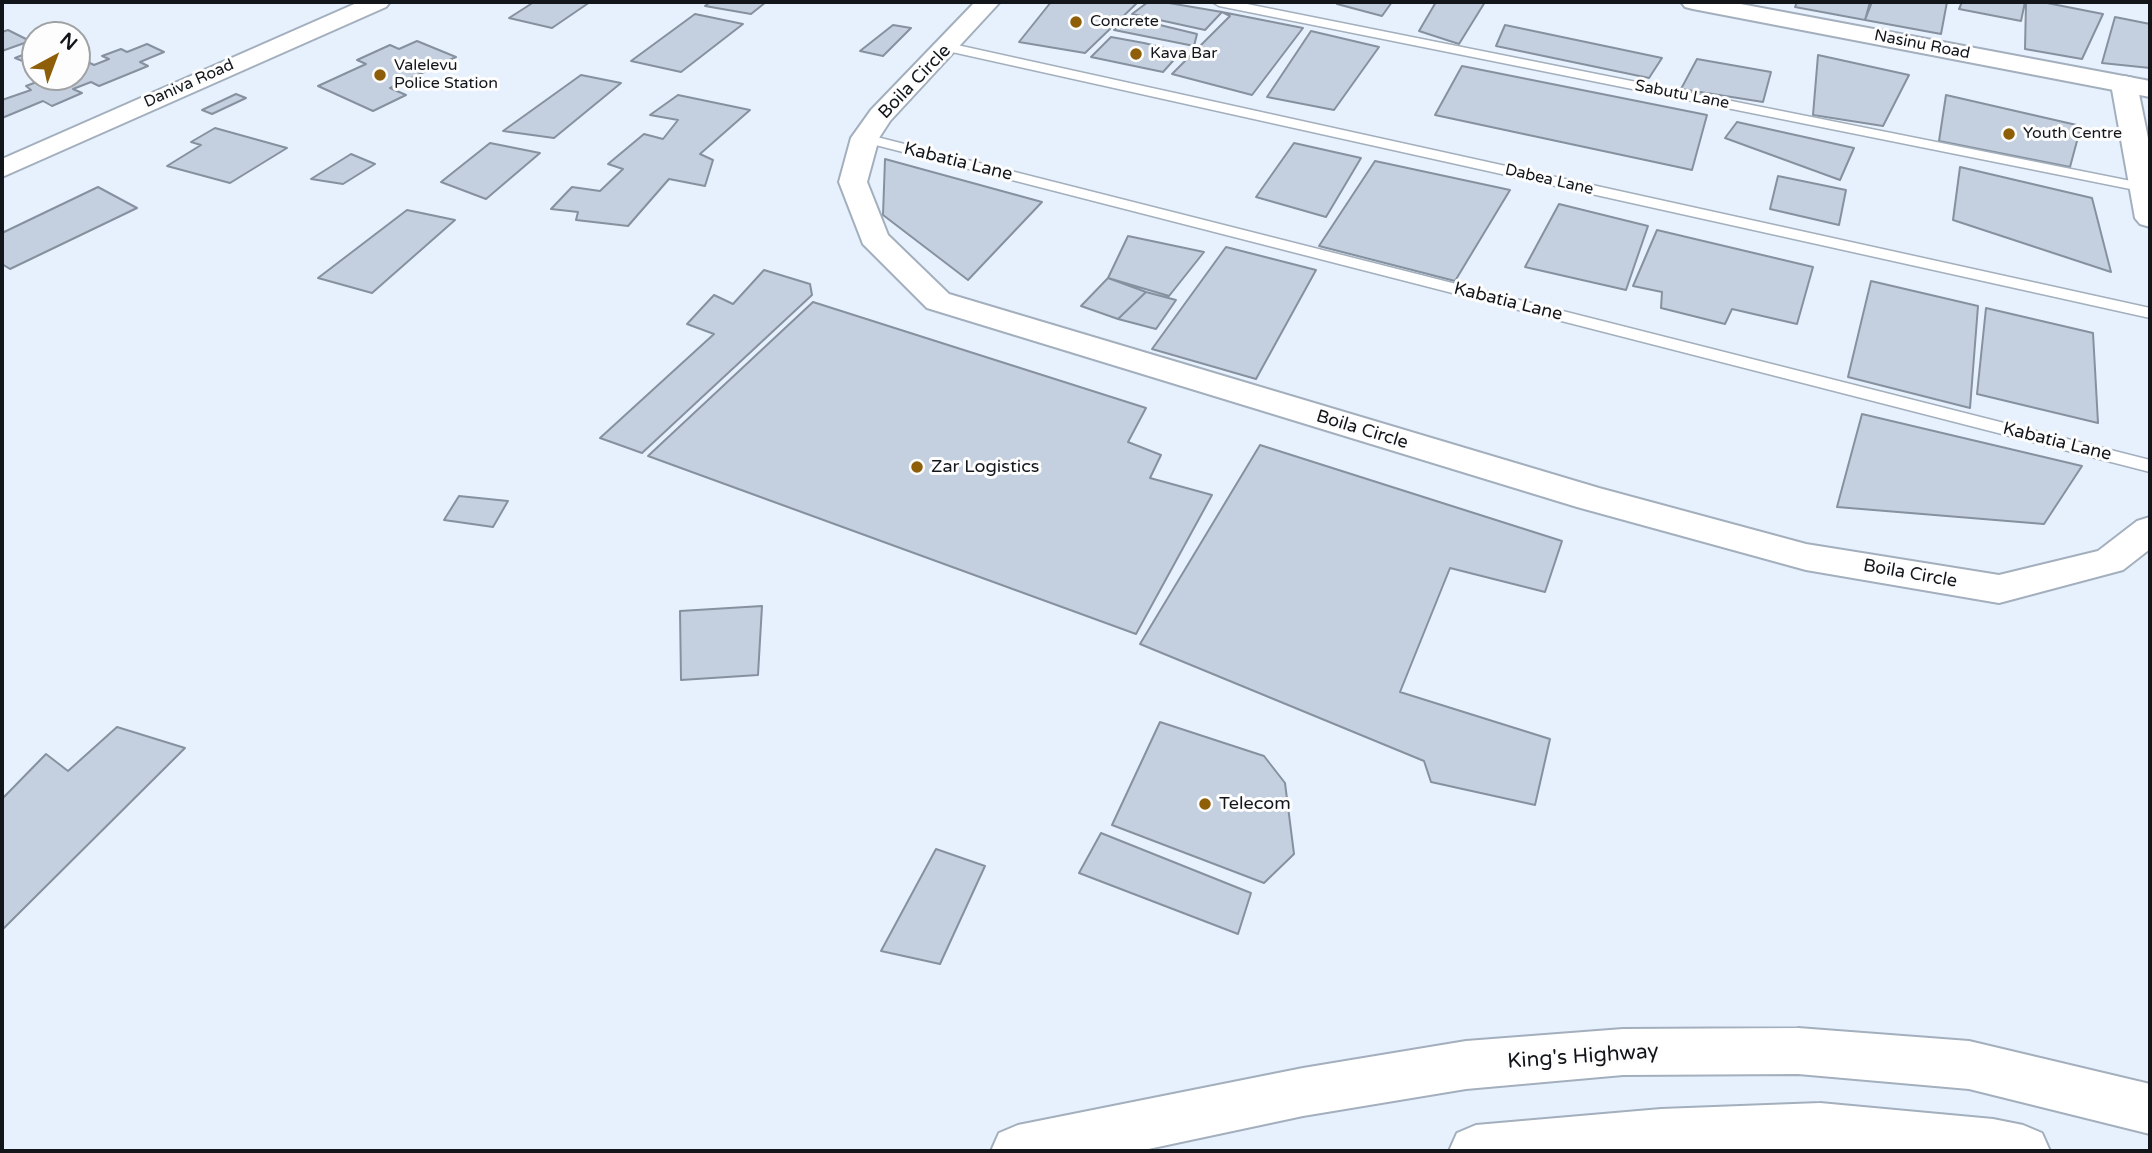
<!DOCTYPE html>
<html>
<head>
<meta charset="utf-8">
<style>
  body { margin:0 }
  #map { position:relative; width:2152px; height:1153px; overflow:hidden; background:#e7f1fe; font-family:"Varela Round",sans-serif }
  canvas { display:block }
  .frame { position:absolute; inset:0; border:4px solid #12161b; pointer-events:none }
  .north { position:absolute; left:21px; top:21px; width:70px; height:70px; box-sizing:border-box; background:#fdfdfd; border:2px solid #9fa1a3; border-radius:50%; rotate:41deg; font-size:19px; font-weight:700; line-height:28px; text-align:center; color:#12161b }
  .north::after { content:''; display:block; margin:auto; width:24px; height:32px; background:#8e5f08; clip-path:polygon(50% 0,100% 100%,50% 72%,0 100%) }
</style>
</head>
<body>
<div id="map">
<canvas width="2152" height="1153"></canvas>
<div class="frame"></div>
<div class="north">N</div>
</div>
<script>
const ctx = document.querySelector('canvas').getContext('2d');
ctx.lineJoin = 'round';
function paint(path, color) { ctx.fillStyle = color; ctx.fill(path, 'evenodd'); }
const shape = rows => new Path2D(rows.map(r => 'M' + r).join(''));
function strokePath(path, color, width, dash) { ctx.strokeStyle = color; ctx.lineWidth = width; ctx.lineCap = dash ? 'butt' : 'round'; ctx.setLineDash(dash || []); ctx.stroke(path); }
function write(font, color, halo, rows, align = 'center') {
  ctx.font = font + ' "Varela Round",sans-serif'; ctx.lineWidth = 6; ctx.setLineDash([]); ctx.textBaseline = 'middle'; ctx.strokeStyle = halo; ctx.fillStyle = color; for (const [text, x, y, turn = 0] of rows) {
    ctx.save(); ctx.translate(x, y); ctx.rotate((+turn || 0) * Math.PI / 180); ctx.textAlign = isNaN(turn) ? turn : align; if (halo) ctx.strokeText(text, 0, 0); ctx.fillText(text, 0, 0); ctx.restore();
  }
}
const building = shape([
  [534,2,590,2,552,28,509,18,534,2],
  [710,2,766,2,751,14,705,6,710,2],
  [1051,2,1138,2,1085,53,1019,42,1051,2],
  [1148,2,1163,2,1222,12,1205,30,1132,14,1148,2],
  [1339,2,1392,2,1382,16,1337,4,1339,2],
  [1436,2,1485,2,1459,44,1419,31,1436,2],
  [1797,2,1870,2,1865,20,1795,7,1797,2],
  [1872,2,1947,2,1941,34,1865,20,1872,2],
  [1962,2,2025,2,2021,21,1959,9,1962,2],
  [2026,2,2042,2,2103,14,2082,59,2025,49,2026,2],
  [1222,12,1303,28,1252,95,1172,74,1230,16,1222,12],
  [695,14,743,24,681,72,631,61,695,14],
  [2115,17,2150,24,2150,68,2102,63,2115,17],
  [1131,18,1197,34,1194,46,1114,30,1131,18],
  [893,25,911,28,883,56,860,51,893,25],
  [1505,25,1662,58,1649,78,1496,46,1505,25],
  [8,30,30,41,2,51,2,32,8,30],
  [1311,31,1379,47,1334,110,1267,97,1311,31],
  [1111,37,1144,43,1181,52,1163,72,1091,57,1111,37],
  [417,41,456,57,390,88,406,95,373,111,318,86,366,64,357,60,390,45,399,49,417,41],
  [147,44,164,52,140,62,148,66,99,86,91,82,73,89,82,93,52,106,43,101,2,118,2,100,31,90,26,86,50,77,77,77,77,66,88,62,94,65,109,59,102,56,121,49,127,52,147,44],
  [35,50,35,66,15,58,35,50],
  [1818,55,1909,75,1883,126,1813,115,1818,55],
  [1697,59,1771,72,1763,102,1681,89,1697,59],
  [1462,66,1707,115,1692,170,1435,115,1462,66],
  [581,75,621,83,554,138,503,131,581,75],
  [236,94,246,98,212,114,202,110,236,94],
  [678,95,750,110,700,154,713,160,705,186,669,179,628,226,576,220,578,212,551,209,572,187,600,191,623,169,608,164,644,134,663,139,678,120,650,115,678,95],
  [1946,95,2081,126,2070,167,1939,141,1946,95],
  [1737,122,1854,148,1840,180,1725,138,1737,122],
  [215,128,287,148,230,183,167,166,201,145,191,142,215,128],
  [490,143,540,153,486,199,441,182,490,143],
  [1294,143,1361,158,1326,217,1256,197,1294,143],
  [351,154,375,164,343,184,311,179,351,154],
  [885,159,1042,202,968,280,883,215,885,159],
  [1375,161,1510,190,1455,281,1319,246,1375,161],
  [1960,167,2092,198,2111,272,1953,220,1960,167],
  [1778,176,1846,190,1839,225,1770,209,1778,176],
  [98,187,137,208,10,269,2,264,2,233,98,187],
  [1559,204,1648,226,1626,290,1525,267,1559,204],
  [407,210,455,220,372,293,318,278,407,210],
  [1657,230,1813,267,1797,324,1732,309,1725,324,1661,308,1662,292,1633,286,1657,230],
  [1128,236,1204,252,1169,296,1108,278,1128,236],
  [1226,247,1316,270,1256,379,1152,349,1226,247],
  [764,270,810,284,812,295,642,453,600,438,714,334,687,324,714,295,733,304,764,270],
  [1108,278,1146,292,1118,319,1081,306,1108,278],
  [1871,281,1978,306,1970,408,1848,377,1871,281],
  [1146,292,1176,300,1156,329,1118,319,1146,292],
  [813,302,1146,408,1128,442,1161,455,1150,478,1212,495,1136,634,648,456,813,302],
  [1986,308,2093,333,2098,423,1977,394,1986,308],
  [1862,414,2082,466,2044,524,1837,507,1862,414],
  [1260,445,1562,541,1545,592,1450,568,1400,692,1550,739,1535,805,1431,782,1424,761,1140,644,1260,445],
  [459,496,508,501,493,527,444,520,459,496],
  [762,606,758,675,681,680,680,611,762,606],
  [1160,722,1264,756,1285,783,1294,854,1264,883,1112,825,1160,722],
  [117,727,185,748,2,930,2,799,46,754,68,771,117,727],
  [1101,833,1251,893,1238,934,1079,873,1101,833],
  [936,849,985,866,940,964,881,951,936,849]
]);
const lane = shape([
  [1212,2,1237,2,2146,184,2150,185,2150,193,1219,6,1212,2],
  [948,43,2150,308,2150,318,943,50,943,44,948,43],
  [865,134,2150,460,2150,472,860,141,858,138,865,134]
]);
const street = shape([
  [975,2,1000,2,890,121,879,138,867,182,888,235,949,294,1599,488,1806,544,1999,575,2098,551,2137,521,2150,517,2150,549,2123,570,1999,603,1806,570,1577,507,927,308,863,244,839,182,851,138,871,110,975,2],
  [2124,76,2133,78,2137,84,2150,148,2150,227,2140,224,2135,218,2111,84,2115,78,2124,76]
]);
const secondary = shape([
  [359,2,390,2,386,7,2,177,2,159,359,2],
  [1681,2,1730,2,2150,81,2150,97,1693,9,1685,7,1681,2]
]);
const highway = shape([
  [1798,1028,1969,1041,2150,1084,2150,1134,1969,1089,1798,1074,1623,1075,1466,1089,1303,1116,1139,1151,991,1151,999,1133,1018,1125,1303,1068,1466,1041,1623,1029,1798,1028],
  [1820,1103,1993,1119,2023,1125,2042,1133,2050,1151,1449,1151,1457,1133,1476,1125,1661,1109,1820,1103]
]);
const markers = [
  [1076,22,7,"#8e5f08"],
  [1136,54,7,"#8e5f08"],
  [380,75,7,"#8e5f08"],
  [2009,134,7,"#8e5f08"],
  [917,467,7,"#8e5f08"],
  [1205,804,7,"#8e5f08"]
];
const farPoinames = [
  ["Concrete",1090,22],
  ["Kava Bar",1150,54],
  ["Valelevu",394,66],
  ["Police Station",394,84],
  ["Youth Centre",2023,134]
];
const farStreetnames = [
  ["Nasinu Road",1922,45,11],
  ["Daniva Road",189,84,-24],
  ["Sabutu Lane",1682,95,11],
  ["Dabea Lane",1549,180,13]
];
const streetNames = [
  ["Boila Circle",915,82,-46],
  ["Kabatia Lane",958,162,14],
  ["Kabatia Lane",1508,302,14],
  ["Boila Circle",1362,430,17],
  ["Kabatia Lane",2057,442,14],
  ["Boila Circle",1910,574,10]
];
const poiNames = [
  ["Zar Logistics",931,467],
  ["Telecom",1219,804]
];
const nearStreetnames = [
  ["King's Highway",1583,1057,-4]
];
paint(building, '#c4d0df');
strokePath(building, '#86919f', 2);
strokePath(lane, '#a3afbd', 3);
strokePath(street, '#a3afbd', 4);
strokePath(secondary, '#a3afbd', 4);
strokePath(highway, '#a3afbd', 4);
paint(lane, '#fff');
paint(street, '#fff');
paint(secondary, '#fff');
paint(highway, '#fff');
for (const [x, y, r, color] of markers) { const dot = new Path2D(); dot.arc(x, y, r, 0, 2 * Math.PI); ctx.fillStyle = color; ctx.fill(dot); strokePath(dot, '#fdfdfd', 2.5); }
write('16px', '#12161b', '#fdfdfd', farPoinames, 'left');
write('16px', '#12161b', '#fdfdfd', farStreetnames);
write('18px', '#12161b', '#fdfdfd', streetNames);
write('18px', '#12161b', '#fdfdfd', poiNames, 'left');
write('21px', '#12161b', '#fdfdfd', nearStreetnames);
</script>
</body>
</html>
